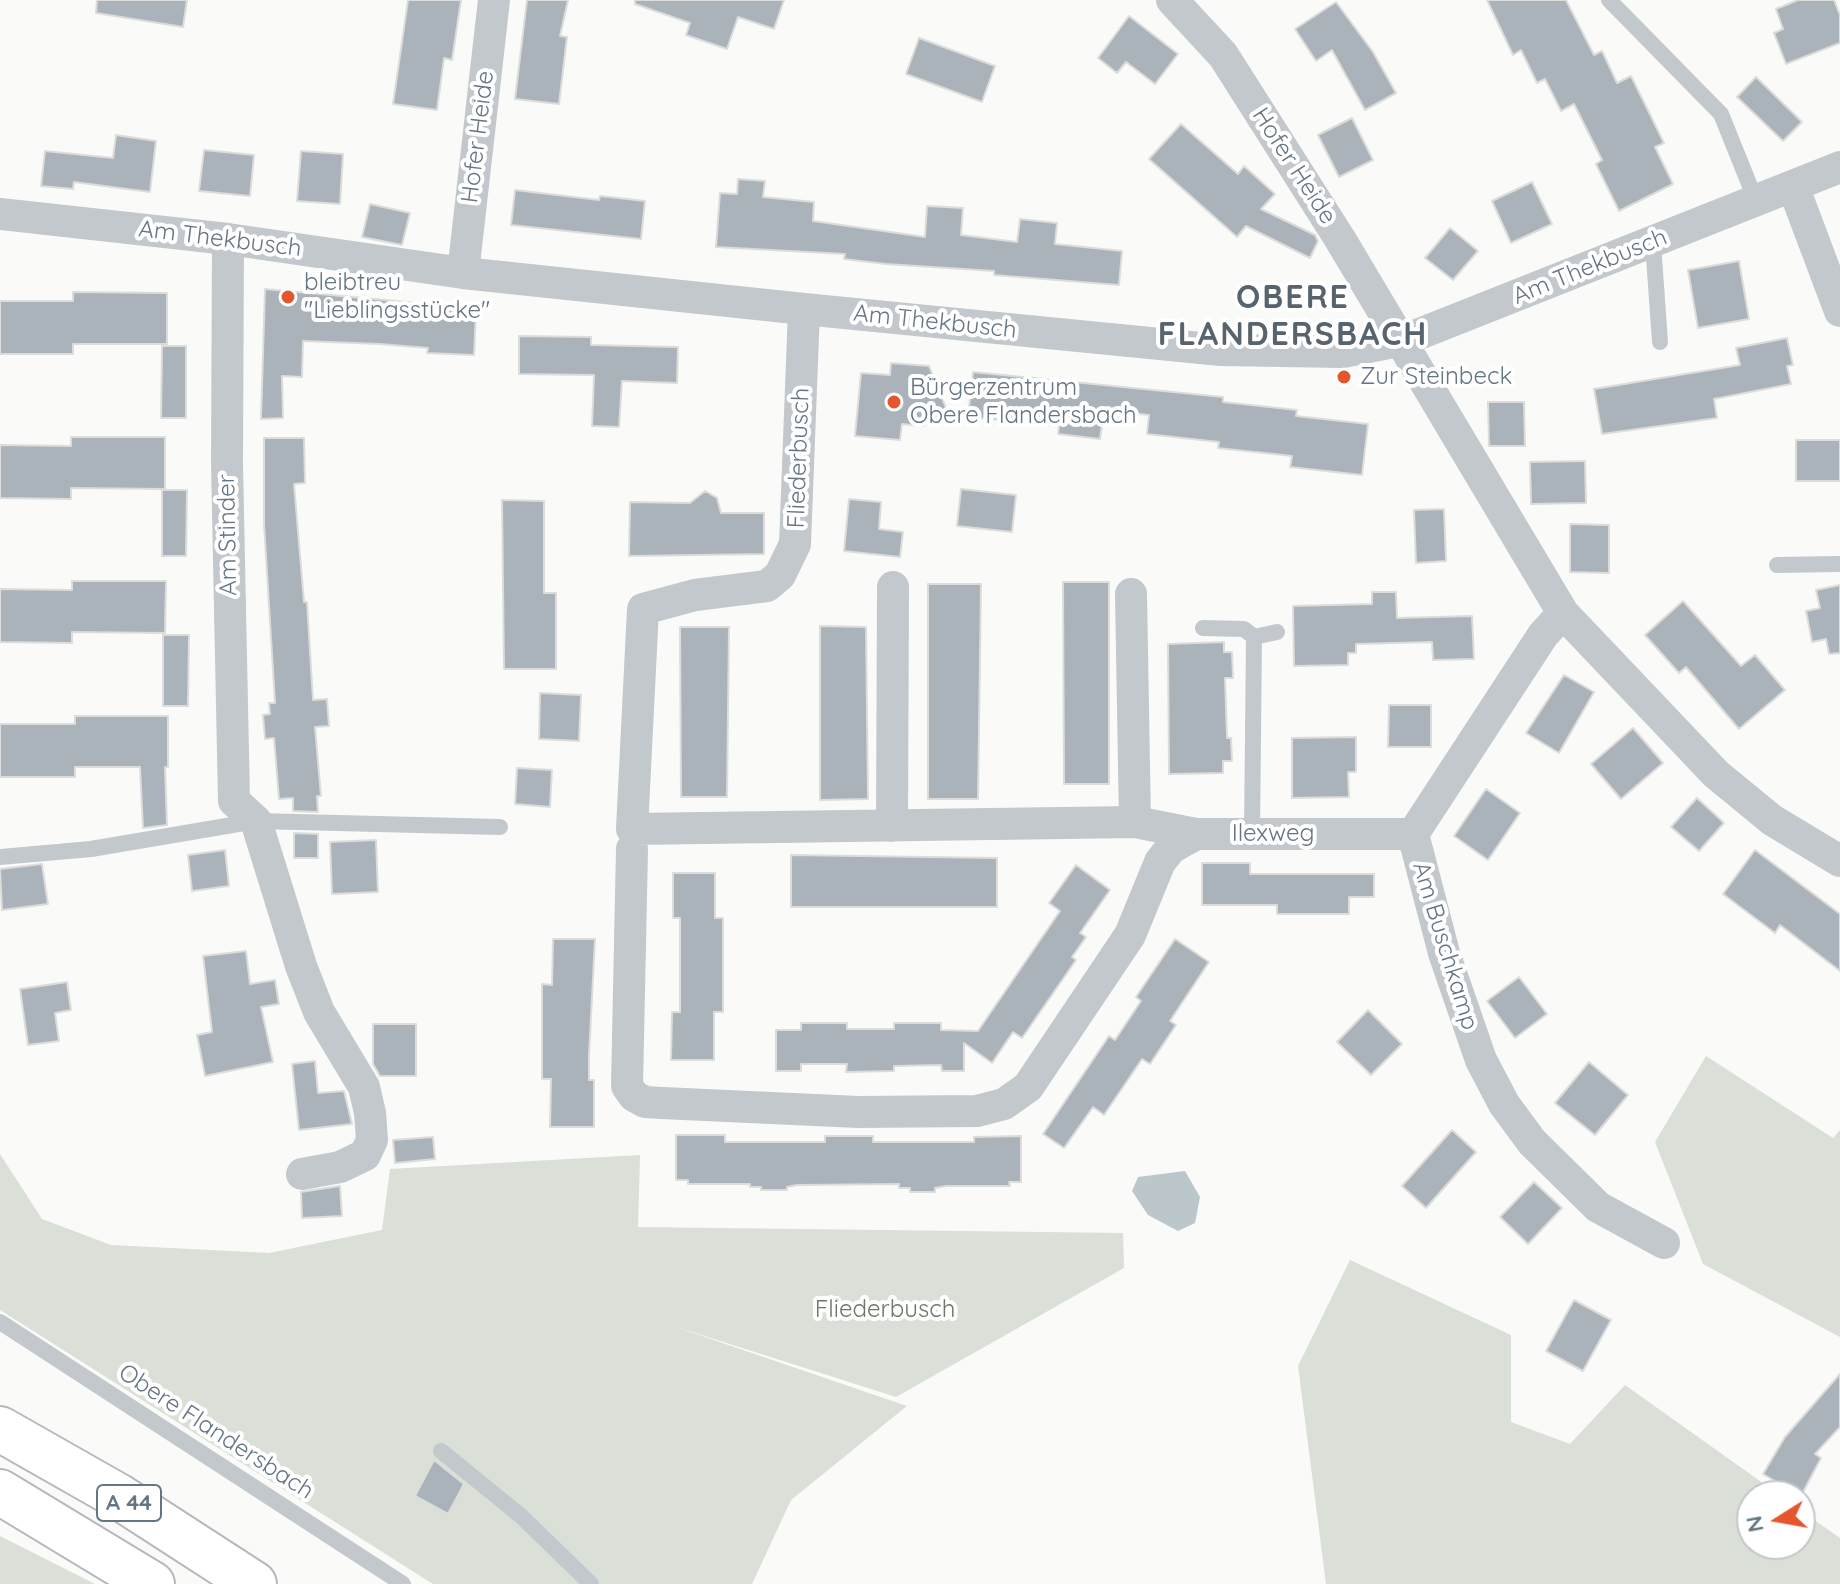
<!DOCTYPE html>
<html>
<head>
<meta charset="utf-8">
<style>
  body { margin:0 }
  #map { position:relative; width:1840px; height:1584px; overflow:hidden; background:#fafaf8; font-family:Quicksand,sans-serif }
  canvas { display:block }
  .north { position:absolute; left:1736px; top:1480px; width:80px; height:80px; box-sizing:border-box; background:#fff; border:2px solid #c1c8cd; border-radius:50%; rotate:259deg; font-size:22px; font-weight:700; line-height:32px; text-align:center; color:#657683 }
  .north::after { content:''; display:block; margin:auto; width:28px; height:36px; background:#e4572e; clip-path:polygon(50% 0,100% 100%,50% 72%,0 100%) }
</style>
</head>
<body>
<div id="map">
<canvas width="1840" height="1584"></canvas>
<div class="north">N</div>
</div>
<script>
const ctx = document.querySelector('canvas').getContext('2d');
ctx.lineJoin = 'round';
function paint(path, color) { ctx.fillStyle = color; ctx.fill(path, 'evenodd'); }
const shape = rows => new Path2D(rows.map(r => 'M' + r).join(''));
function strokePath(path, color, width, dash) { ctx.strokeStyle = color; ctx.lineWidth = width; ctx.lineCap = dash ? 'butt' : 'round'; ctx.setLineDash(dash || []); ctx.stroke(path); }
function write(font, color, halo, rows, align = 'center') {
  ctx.font = font + ' Quicksand,sans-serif'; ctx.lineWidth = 8; ctx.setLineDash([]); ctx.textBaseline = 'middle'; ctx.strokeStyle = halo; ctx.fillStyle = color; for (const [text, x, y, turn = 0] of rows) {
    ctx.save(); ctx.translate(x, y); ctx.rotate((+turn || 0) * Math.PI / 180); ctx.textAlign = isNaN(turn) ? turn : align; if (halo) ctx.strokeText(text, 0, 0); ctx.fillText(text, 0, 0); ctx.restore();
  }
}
const green = shape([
  [1706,1056,1833,1138,1840,1130,1840,1337,1703,1264,1655,1142],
  [0,1154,42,1219,111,1245,269,1253,382,1230,390,1169,640,1155,638,1227,1123,1233,1124,1268,896,1397,670,1325,907,1406,791,1500,752,1584,433,1584,0,1310],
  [1350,1260,1511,1335,1511,1422,1570,1444,1625,1385,1781,1496,1752,1496,1752,1544,1800,1544,1800,1510,1840,1538,1840,1584,1326,1584,1298,1366],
  [0,1536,95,1584,0,1584]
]);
const water = shape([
  [1185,1171,1200,1197,1195,1223,1178,1231,1148,1215,1132,1191,1138,1177]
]);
const building = shape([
  [97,0,187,0,183,27,96,13,97,0],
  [408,0,461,0,452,60,444,58,437,110,393,104,408,0],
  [527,0,568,0,560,36,567,37,559,104,515,99,527,0],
  [635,0,784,0,774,29,738,17,727,49,686,35,690,23,635,4,635,0],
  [1487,0,1566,0,1594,55,1602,51,1617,83,1631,76,1664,143,1655,147,1673,184,1619,211,1596,164,1602,160,1574,104,1561,111,1545,79,1537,83,1521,50,1513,55,1487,0],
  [1798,0,1834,0,1840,15,1840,43,1786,64,1774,33,1783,29,1776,9,1798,0],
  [1336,2,1373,52,1396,93,1365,110,1332,50,1316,61,1295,29,1336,2],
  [1129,16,1178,54,1155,84,1126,62,1117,73,1098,58,1129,16],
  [919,38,995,66,982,102,906,74,919,38],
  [1756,77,1802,122,1783,141,1737,97,1756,77],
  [1352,118,1373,160,1339,177,1318,135,1352,118],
  [1181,124,1238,174,1244,166,1275,194,1261,209,1315,235,1318,241,1310,258,1246,226,1237,237,1149,159,1181,124],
  [116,135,156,141,150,192,74,182,73,189,41,186,45,151,113,158,116,135],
  [204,150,254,155,250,196,199,191,204,150],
  [301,151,343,154,340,204,297,201,301,151],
  [738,179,765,181,763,197,814,202,813,221,925,237,927,206,963,208,961,235,1017,242,1020,219,1057,223,1055,244,1122,251,1119,285,994,275,994,271,886,264,844,259,845,254,716,247,720,193,737,194,738,179],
  [1532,182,1552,224,1511,243,1492,201,1532,182],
  [515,190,599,200,600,196,645,201,641,239,511,225,515,190],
  [370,204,410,213,402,245,362,237,370,204],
  [1450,228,1478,251,1453,280,1425,258,1450,228],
  [1739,261,1749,319,1698,328,1688,270,1739,261],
  [265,289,429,304,429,309,476,311,474,355,427,353,428,348,380,344,303,341,302,377,282,376,283,418,261,419,265,289],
  [73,292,167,293,167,344,73,344,73,354,0,354,0,301,73,301,73,292],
  [519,336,591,337,591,345,678,347,677,383,622,381,619,427,592,426,594,375,519,374,519,336],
  [1787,338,1793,365,1787,366,1791,384,1714,399,1717,418,1602,434,1594,389,1740,365,1736,348,1787,338],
  [162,346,186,346,186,418,161,418,162,346],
  [891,363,929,366,948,413,923,426,902,424,900,440,855,436,861,373,890,375,891,363],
  [973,372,1223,397,1223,402,1297,410,1296,416,1368,424,1362,475,1290,467,1292,456,1218,448,1219,442,1147,434,1149,415,1104,410,1100,439,1058,434,1059,426,968,417,973,372],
  [1488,402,1524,402,1525,446,1489,446,1488,402],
  [71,437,165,437,165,489,71,488,71,499,0,498,0,445,71,446,71,437],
  [264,438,304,438,305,483,294,484,304,602,307,602,313,700,327,699,329,726,315,727,321,796,317,796,318,812,293,811,293,798,279,799,274,738,265,739,263,715,270,714,269,703,275,703,264,524,264,438],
  [1796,440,1840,440,1840,481,1796,481,1796,440],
  [1585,461,1586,503,1531,504,1530,462,1585,461],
  [961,489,1016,495,1012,532,957,526,961,489],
  [162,490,187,490,186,556,162,556,162,490],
  [705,491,717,498,721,513,764,513,764,554,629,556,630,502,690,503,705,491],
  [849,499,881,502,879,529,903,532,900,557,844,551,849,499],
  [502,500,544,501,544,593,556,593,556,669,504,669,502,500],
  [1444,509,1446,561,1416,563,1414,510,1444,509],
  [1570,524,1609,525,1609,573,1570,572,1570,524],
  [72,581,166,581,165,633,72,632,72,643,0,642,0,589,72,590,72,581],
  [1063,582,1109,582,1109,784,1064,784,1063,582],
  [928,584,981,584,978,799,928,799,928,584],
  [1840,585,1840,653,1829,654,1826,639,1812,642,1806,611,1820,608,1816,590,1840,585],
  [1372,592,1396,592,1397,618,1472,616,1474,659,1433,660,1432,642,1356,644,1356,653,1348,653,1348,665,1294,666,1293,606,1372,604,1372,592],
  [1683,601,1741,666,1755,655,1785,690,1739,729,1686,667,1679,673,1645,635,1683,601],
  [820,626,866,627,868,799,820,800,820,626],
  [680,627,729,627,727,797,681,797,680,627],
  [163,635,189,635,188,706,163,706,163,635],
  [1224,642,1224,652,1232,652,1233,678,1225,678,1227,738,1231,738,1232,761,1223,761,1223,773,1169,774,1168,644,1224,642],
  [1564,675,1594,692,1559,753,1526,733,1564,675],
  [540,693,581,695,579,741,539,739,540,693],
  [1389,705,1431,705,1431,747,1388,747,1389,705],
  [75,716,168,716,168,767,165,767,167,825,143,828,140,767,75,767,75,777,0,777,0,724,75,724,75,716],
  [1633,728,1663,763,1621,799,1591,764,1633,728],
  [1356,737,1356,772,1348,772,1349,797,1292,798,1292,738,1356,737],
  [517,768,552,770,550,807,515,804,517,768],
  [1486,789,1520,813,1488,860,1454,836,1486,789],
  [1697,798,1724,823,1699,851,1671,827,1697,798],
  [294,833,318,834,318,858,294,858,294,833],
  [376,840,378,892,332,894,330,842,376,840],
  [225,850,229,886,192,891,188,855,225,850],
  [1755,850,1840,914,1840,971,1780,925,1775,933,1723,894,1755,850],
  [791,855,997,858,997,907,791,907,791,855],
  [1202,863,1250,863,1250,874,1374,874,1374,897,1349,897,1349,914,1277,914,1277,905,1202,905,1202,863],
  [42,864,48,904,2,910,0,869,42,864],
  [1076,865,1110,890,1080,933,1086,937,1072,957,1076,960,1022,1038,1013,1032,992,1063,964,1043,964,1071,942,1071,941,1065,894,1066,894,1071,846,1072,847,1064,801,1064,801,1071,776,1071,776,1030,801,1030,801,1023,847,1023,847,1029,894,1029,894,1023,941,1023,941,1030,978,1031,1060,911,1049,903,1076,865],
  [673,873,715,873,715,918,723,918,723,1012,714,1012,714,1060,671,1060,672,1012,680,1012,680,918,673,918,673,873],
  [553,939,595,939,589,1055,589,1080,594,1080,594,1127,550,1127,551,1079,542,1079,542,984,552,985,553,939],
  [1175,939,1209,962,1170,1021,1176,1025,1150,1064,1142,1059,1104,1115,1093,1107,1064,1148,1043,1134,1109,1036,1115,1040,1141,1001,1136,997,1175,939],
  [246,951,250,984,275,980,279,1004,261,1007,273,1062,205,1076,197,1035,212,1032,203,956,246,951],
  [1519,977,1547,1014,1515,1038,1487,1001,1519,977],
  [67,982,71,1010,55,1013,59,1041,28,1045,20,989,67,982],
  [1368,1010,1402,1044,1371,1075,1337,1042,1368,1010],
  [373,1024,416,1024,416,1076,380,1076,373,1064,373,1024],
  [315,1061,318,1093,344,1091,352,1124,299,1130,292,1064,315,1061],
  [1589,1062,1628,1095,1595,1135,1555,1103,1589,1062],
  [1452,1130,1476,1152,1426,1208,1402,1186,1452,1130],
  [676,1135,725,1135,725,1142,825,1142,825,1136,873,1136,873,1142,974,1142,974,1137,1021,1136,1021,1182,1009,1182,1010,1186,946,1186,935,1188,935,1192,910,1192,910,1188,899,1188,899,1184,797,1185,787,1187,787,1190,761,1190,761,1187,750,1187,750,1184,688,1184,688,1180,676,1180,676,1135],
  [433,1137,435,1159,395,1163,393,1140,433,1137],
  [1534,1182,1562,1208,1528,1244,1500,1217,1534,1182],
  [340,1186,342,1216,302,1218,301,1192,340,1186],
  [1574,1300,1611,1320,1583,1371,1546,1351,1574,1300],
  [1840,1374,1840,1427,1815,1454,1821,1458,1801,1496,1763,1474,1785,1437,1840,1374],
  [434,1460,464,1484,448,1514,415,1496,434,1460]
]);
const service = shape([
  [1609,0,1721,114,1756,201],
  [1653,243,1660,342],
  [1777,565,1840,564],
  [1203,628,1244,629,1254,637,1252,834],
  [1254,637,1277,632],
  [0,857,91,849,256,821,500,827],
  [0,1322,403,1584],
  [441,1451,521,1516,591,1584]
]);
const minor = shape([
  [1172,0,1223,55,1340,239,1563,613,1716,774,1772,820,1840,861],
  [1793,186,1840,311],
  [0,214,228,239,463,273,804,309,1221,350,1343,352,1404,340,1840,167],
  [228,239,227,464,234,801,256,821,301,966,319,1012,364,1087,370,1113,372,1140,365,1155,340,1167,302,1174],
  [463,273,494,0],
  [804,309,795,544,780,575,767,586,695,595,643,609,632,829,1135,822,1196,834,1413,834],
  [1131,594,1135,822],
  [1563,613,1543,635,1413,834,1444,953,1481,1060,1504,1104,1532,1142,1598,1207,1664,1243],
  [892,826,893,587],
  [632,849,627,1086,634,1096,645,1102,662,1103,858,1112,977,1111,1004,1104,1028,1087,1130,935,1160,862,1171,848,1196,834]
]);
const motorway = shape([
  [0,1429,118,1496,254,1584],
  [0,1492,152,1584]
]);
const markers = [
  [288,297,8,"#e4572e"],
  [1344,377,8,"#e4572e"],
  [894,402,8,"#e4572e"]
];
const shields = [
  [129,1503,64]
];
const shieldNames = [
  ["A 44",129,1503]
];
const streetNames = [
  ["Hofer Heide",478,137,-83],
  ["Hofer Heide",1294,166,57],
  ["Am Thekbusch",220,239,7],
  ["Am Thekbusch",1590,267,-22],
  ["Am Thekbusch",935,322,6],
  ["Fliederbusch",799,458,-88],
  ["Am Stinder",228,535,-91],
  ["Ilexweg",1273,834],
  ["Am Buschkamp",1445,946,73],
  ["Obere Flandersbach",216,1432,33]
];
const poiNames = [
  ["bleibtreu",304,283],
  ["\"Lieblingsstücke\"",304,311],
  ["Zur Steinbeck",1360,377],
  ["Bürgerzentrum",910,388],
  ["Obere Flandersbach",910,416]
];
const parkNames = [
  ["Fliederbusch",885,1310]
];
const districtNames = [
  ["OBERE",1293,298],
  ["FLANDERSBACH",1293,335]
];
paint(green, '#dadfd7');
paint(water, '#bbc7cb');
paint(building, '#aab3b9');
strokePath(building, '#dcdcda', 2);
strokePath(motorway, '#b4b9bd', 48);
strokePath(service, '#c3c8cc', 16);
strokePath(minor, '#c3c8cc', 32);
strokePath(motorway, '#fff', 44);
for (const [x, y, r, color] of markers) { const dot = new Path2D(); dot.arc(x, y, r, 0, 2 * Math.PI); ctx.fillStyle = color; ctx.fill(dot); strokePath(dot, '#fff', 3); }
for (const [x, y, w] of shields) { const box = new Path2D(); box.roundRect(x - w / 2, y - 18, w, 36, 6); ctx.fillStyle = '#fff'; ctx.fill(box); strokePath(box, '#657683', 2); }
write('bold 22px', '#657683', null, shieldNames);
write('24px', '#657683', '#fff', streetNames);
write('24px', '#657683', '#fff', poiNames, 'left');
write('24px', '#687a64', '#fff', parkNames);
ctx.letterSpacing = '2px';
write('bold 32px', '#57646e', '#fff', districtNames);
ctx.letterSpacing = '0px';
</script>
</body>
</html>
